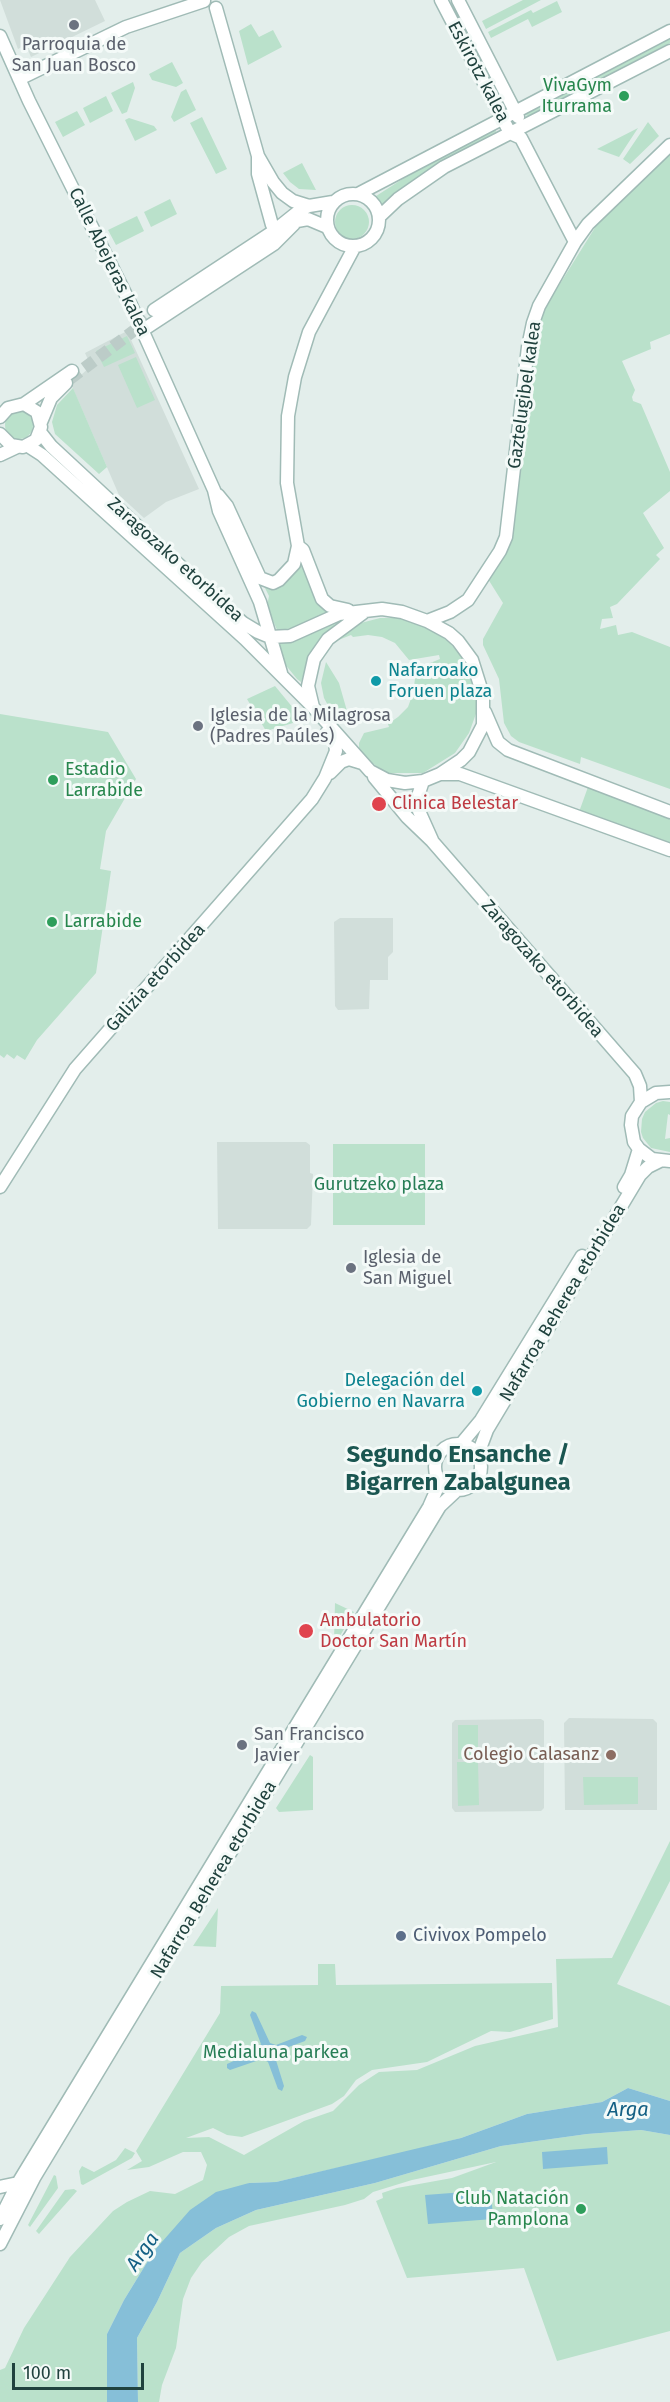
<!DOCTYPE html>
<html>
<head>
<meta charset="utf-8">
<style>
  body { margin:0 }
  #map { position:relative; width:670px; height:2402px; overflow:hidden; background:#e3eeeb; font-family:"Fira Sans",sans-serif }
  canvas { display:block }
  .scale { position:absolute; left:12px; top:2363px; width:132px; height:27px; box-sizing:border-box; border:3px solid #20423e; border-top:0; padding-left:8px; font-size:18px; line-height:21px; white-space:nowrap; color:#20423e; -webkit-text-stroke:4px #f4faf8; paint-order:stroke }
</style>
</head>
<body>
<div id="map">
<canvas width="670" height="2402"></canvas>
<div class="scale">100 m</div>
</div>
<script>
const ctx = document.querySelector('canvas').getContext('2d');
ctx.lineJoin = 'round';
function paint(path, color) { ctx.fillStyle = color; ctx.fill(path, 'evenodd'); }
const shape = rows => new Path2D(rows.map(r => 'M' + r).join(''));
function strokePath(path, color, width, dash) { ctx.strokeStyle = color; ctx.lineWidth = width; ctx.lineCap = dash ? 'butt' : 'round'; ctx.setLineDash(dash || []); ctx.stroke(path); }
function write(font, color, halo, rows, align = 'center') {
  ctx.font = font + ' "Fira Sans",sans-serif'; ctx.lineWidth = 6; ctx.setLineDash([]); ctx.textBaseline = 'middle'; ctx.strokeStyle = halo; ctx.fillStyle = color; for (const [text, x, y, turn = 0] of rows) {
    ctx.save(); ctx.translate(x, y); ctx.rotate((+turn || 0) * Math.PI / 180); ctx.textAlign = isNaN(turn) ? turn : align; if (halo) ctx.strokeText(text, 0, 0); ctx.fillText(text, 0, 0); ctx.restore();
  }
}
const built = shape([
  [0,0,95,0,105,21,31,57,28,50,24,52,22,47,18,49],
  [127,331,199,489,166,502,144,518,119,495,71,384,91,366,85,353],
  [340,918,393,918,393,952,388,957,388,980,370,980,369,1009,338,1010,335,1006,334,922],
  [217,1142,306,1142,310,1145,310,1173,313,1174,311,1225,307,1229,218,1229],
  [569,1718,653,1719,657,1723,657,1810,565,1810,564,1723],
  [541,1719,544,1721,544,1808,541,1811,455,1812,452,1808,452,1723,455,1720]
]);
const green = shape([
  [523,0,541,0,486,29,482,21],
  [557,1,562,12,532,27,528,19,491,38,488,32,531,10,533,13],
  [251,24,259,37,273,30,282,47,248,65,239,31],
  [670,38,670,43,528,116,525,115,525,112],
  [172,62,183,83,176,87,152,80,149,74],
  [133,82,135,88,127,112,122,114,111,93],
  [186,89,196,110,174,122,171,117,181,92],
  [106,96,113,111,90,123,83,108],
  [77,111,85,125,63,137,55,122],
  [202,117,227,169,216,174,190,123],
  [129,118,154,126,157,130,135,141,125,120],
  [648,122,659,136,630,164,623,159],
  [495,128,496,132,444,160,395,196,381,209,373,198,440,155],
  [638,128,619,157,597,149],
  [670,153,670,334,650,342,651,349,622,361,635,390,632,397,633,401,641,404,670,472,670,491,643,513,664,548,656,555,660,559,617,604,610,607,613,618,602,619,600,629,616,625,618,635,632,632,670,647,670,789,581,757,580,764,519,742,511,736,504,723,499,679,483,645,483,639,503,603,488,579,506,550,536,333,543,311,596,226,614,206],
  [302,163,316,190,299,189,290,182,283,173],
  [170,199,177,214,151,227,144,212],
  '335 222a17 17 0 1 1 34 0a17 17 0 1 1-34 0Z',
  [137,216,144,231,116,245,108,230],
  [127,336,135,353,104,367,96,351],
  [136,357,155,400,137,408,118,365],
  [73,388,107,467,99,474,55,434,52,422,57,405],
  '5 425a14 14 0 1 1 28 0a14 14 0 1 1-28 0Z',
  [301,556,317,601,330,612,295,628,277,630,267,606,269,596,260,578,268,582],
  [348,618,311,654,301,682,297,679,284,663,278,643,304,636,330,622],
  [380,618,398,618,419,622,434,631,449,642,461,656,474,683,477,711,469,733,455,753,423,773,387,773,366,759,359,749,359,743,364,733,389,727,388,724,398,717,408,707,413,693,415,679,413,670,440,659,439,655,409,660,395,643,382,637,368,635,353,637,351,635,336,641,357,624],
  [326,662,339,683,351,725,331,711,324,698,321,683],
  [275,686,303,720,266,731,247,699],
  [0,714,108,732,136,779,106,831,100,869,111,871,96,973,37,1040,25,1060,17,1055,14,1059,7,1054,4,1058,0,1055],
  [588,787,670,817,670,845,579,812],
  [663,1101,670,1102,670,1115,668,1114,665,1139,670,1138,670,1152,651,1148,643,1138,641,1132,642,1119,645,1112,656,1103],
  [333,1144,425,1144,425,1225,333,1225],
  [335,1603,354,1612,337,1641,334,1641],
  [458,1725,478,1725,478,1758,458,1759],
  [310,1755,313,1757,313,1810,279,1812,276,1808],
  [457,1762,478,1762,479,1805,458,1806],
  [583,1777,638,1777,638,1804,584,1805],
  [670,1841,670,1881,617,1984,670,2006,670,2101,628,2088,602,2102,527,2114,461,2138,406,2152,276,2182,249,2183,154,2251,124,2300,107,2334,107,2402,0,2402,0,2370,5,2368,24,2328,70,2257,113,2211,127,2202,150,2191,175,2194,203,2180,207,2165,201,2152,183,2152,149,2167,127,2170,142,2161,136,2151,220,2013,221,1986,318,1985,318,1964,335,1964,336,1985,552,1983,553,2019,510,2032,491,2031,427,2062,372,2070,356,2080,344,2096,332,2104,242,2137,227,2135,213,2128,186,2138,209,2137,244,2155,304,2121,333,2111,359,2085,379,2072,417,2070,475,2046,558,2027,556,1959,612,1958],
  [218,1908,216,1947,193,1946],
  [641,2130,670,2135,670,2331,557,2361,524,2268,407,2278,376,2201,383,2198,382,2193,397,2188,452,2178,496,2162,412,2180,373,2192,364,2199,345,2205,249,2226,229,2237,202,2262,191,2278,183,2299,176,2348,162,2385,159,2402,138,2402,137,2338,157,2302,180,2253,216,2228,256,2210,375,2183,501,2146,587,2134],
  [125,2148,135,2153,132,2158,83,2185,81,2184,79,2171,82,2166,94,2172,116,2160],
  [54,2175,56,2176,58,2188,30,2227,28,2225],
  [74,2189,77,2191,39,2234,36,2231,65,2190]
]);
const water = shape([
  [252,2011,256,2013,270,2043,276,2045,302,2035,307,2037,305,2041,278,2051,275,2057,284,2086,282,2091,278,2089,268,2062,262,2059,230,2070,227,2068,227,2064,258,2050,261,2044,250,2015],
  [628,2088,670,2101,670,2135,641,2130,587,2134,501,2146,375,2183,256,2210,216,2228,180,2253,157,2302,137,2338,138,2402,107,2402,107,2334,124,2300,154,2251,190,2210,216,2192,249,2183,276,2182,461,2138,527,2114,602,2102],
  [607,2147,608,2164,543,2169,542,2152],
  [491,2190,493,2219,428,2224,425,2195]
]);
const secondaryTunnel = shape([
  [70,379,148,320]
]);
const secondary = shape([
  [441,0,510,133,521,138,575,242],
  [458,0,518,117],
  [216,8,258,156,273,182,282,193,293,201,309,206],
  [0,36,29,101,131,305,214,490,219,511,260,602,281,673],
  [19,79,126,27,204,1],
  [258,157,258,174,272,225],
  [360,193,670,31],
  '327 220a26 26 0 1 1 52 0a26 26 0 1 1-52 0Z',
  [379,217,398,199,444,167,670,51],
  [288,227,297,221,308,219,327,227],
  [154,310,274,231,299,211,309,206,333,202],
  [143,330,274,244,294,224],
  [24,404,72,371],
  [0,417,8,408,24,404,37,412,41,427,36,440,23,447,11,445,0,434],
  [41,422,51,398,66,383],
  [28,446,42,455,245,639,313,707,370,771,387,780,405,783,423,781,440,774,461,760,469,752,483,725,483,695,472,660,458,641,449,633,427,621,402,612,382,609,339,614,290,636,270,637,258,632,243,623,218,601,51,446,40,432],
  [0,455,17,447],
  [218,495,227,506,260,578,273,583,279,580,294,564,298,546,287,483,288,416,295,377,309,332,355,246],
  [298,546,303,550,322,599,330,606,348,610],
  [427,621,450,612,468,600,500,551,506,537,528,347,533,323,539,306,575,242,588,224,670,145],
  [313,707,308,686,314,659,328,639,363,613],
  [485,712,498,742,508,750,670,812],
  [330,773,341,762,349,759,362,763],
  [441,774,460,774,670,850],
  [374,777,407,817,432,841,635,1074,640,1086,641,1102],
  [423,781,418,796,419,811,432,840],
  [670,1092,656,1093,641,1102,632,1116,631,1125,634,1142,639,1149,652,1159,670,1161],
  [0,1187,75,1069,312,799,325,778,336,751,335,743,327,732],
  [624,1187,631,1175,639,1149],
  '435 1467a23 23 0 1 1 46 0a23 23 0 1 1-46 0Z',
  [461,1444,481,1420,582,1256],
  [478,1454,487,1430,640,1175,648,1167,660,1161],
  [0,2187,18,2183],
  [0,2219,18,2183,429,1507,440,1482],
  [0,2244,34,2178,320,1704,440,1506,456,1491]
]);
const markers = [
  [74,25,6,"#6b7280"],
  [624,96,6,"#2e9e5b"],
  [376,681,6,"#0f9aa8"],
  [198,726,6,"#6b7280"],
  [53,780,6,"#2e9e5b"],
  [379,804,8,"#e0444e"],
  [52,922,6,"#2e9e5b"],
  [351,1268,6,"#6b7280"],
  [477,1391,6,"#0f9aa8"],
  [306,1631,8,"#e0444e"],
  [242,1745,6,"#6b7280"],
  [611,1755,6,"#8d6e63"],
  [401,1936,6,"#5c6f8a"],
  [581,2209,6,"#2e9e5b"]
];
const worshipNames = [
  ["Parroquia de",74,45,"center"],
  ["San Juan Bosco",74,66,"center"],
  ["Iglesia de la Milagrosa",210,716],
  ["(Padres Paúles)",210,737],
  ["Iglesia de",363,1258],
  ["San Miguel",363,1279],
  ["San Francisco",254,1735],
  ["Javier",254,1756]
];
const streetNames = [
  ["Eskirotz kalea",478,72,62],
  ["Calle Abejeras kalea",109,262,64],
  ["Gaztelugibel kalea",525,395,-82],
  ["Zaragozako etorbidea",175,560,42],
  ["Zaragozako etorbidea",542,969,49],
  ["Galizia etorbidea",156,978,-48],
  ["Nafarroa Beherea etorbidea",563,1303,-59],
  ["Nafarroa Beherea etorbidea",214,1880,-59]
];
const leisureNames = [
  ["VivaGym",612,86],
  ["Iturrama",612,107],
  ["Estadio",65,770,"left"],
  ["Larrabide",65,791,"left"],
  ["Larrabide",64,922,"left"],
  ["Club Natación",569,2199],
  ["Pamplona",569,2220]
];
const cultureNames = [
  ["Nafarroako",388,671],
  ["Foruen plaza",388,692],
  ["Delegación del",465,1381,"right"],
  ["Gobierno en Navarra",465,1402,"right"]
];
const healthNames = [
  ["Clinica Belestar",392,804],
  ["Ambulatorio",320,1621],
  ["Doctor San Martín",320,1642]
];
const parkNames = [
  ["Gurutzeko plaza",379,1185],
  ["Medialuna parkea",276,2053]
];
const educationNames = [
  ["Colegio Calasanz",599,1755]
];
const serviceNames = [
  ["Civivox Pompelo",413,1936]
];
const waterNames = [
  ["Arga",628,2110],
  ["Arga",143,2252,-55]
];
const districtNames = [
  ["Segundo Ensanche /",458,1455],
  ["Bigarren Zabalgunea",458,1483]
];
paint(built, '#d1deda');
paint(green, '#bae1cb');
paint(water, '#86bfd8');
strokePath(secondaryTunnel, '#bcccc8', 12, [12, 6]);
strokePath(secondary, '#a0bbb6', 15);
strokePath(secondary, '#fff', 12);
for (const [x, y, r, color] of markers) { const dot = new Path2D(); dot.arc(x, y, r, 0, 2 * Math.PI); ctx.fillStyle = color; ctx.fill(dot); strokePath(dot, '#f4faf8', 2); }
write('18px', '#5b616d', '#f4faf8', worshipNames, 'left');
write('18px', '#20423e', '#f4faf8', streetNames);
write('18px', '#27864d', '#f4faf8', leisureNames, 'right');
write('18px', '#0d838f', '#f4faf8', cultureNames, 'left');
write('18px', '#be3a42', '#f4faf8', healthNames, 'left');
write('18px', '#267d55', '#f4faf8', parkNames);
write('18px', '#785e54', '#f4faf8', educationNames, 'right');
write('18px', '#4e5e75', '#f4faf8', serviceNames, 'left');
write('italic 20px', '#146084', '#f4faf8', waterNames);
write('bold 24px', '#1a5651', '#f4faf8', districtNames);
</script>
</body>
</html>
